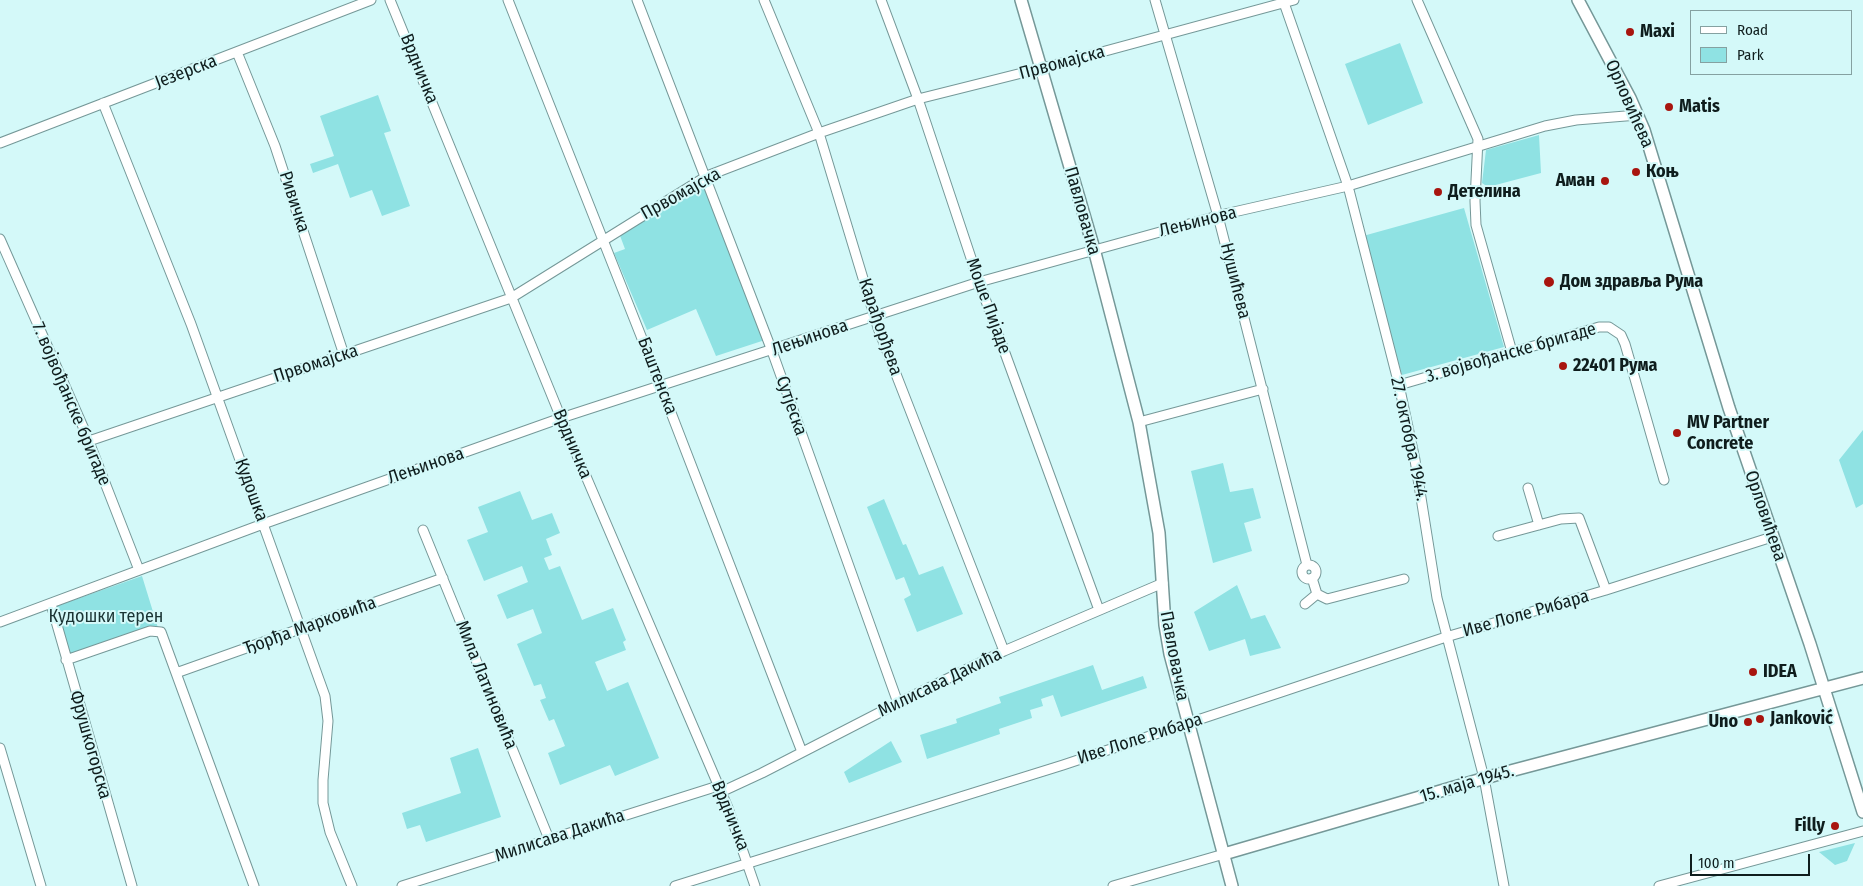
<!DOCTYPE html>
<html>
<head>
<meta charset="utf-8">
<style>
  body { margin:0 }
  #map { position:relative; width:1863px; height:886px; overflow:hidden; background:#d4f9f9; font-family:"Fira Sans Condensed",sans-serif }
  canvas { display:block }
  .legend { position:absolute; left:1690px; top:10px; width:162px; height:65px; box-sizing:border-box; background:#d4f9f9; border:1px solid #85a1a1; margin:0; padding:6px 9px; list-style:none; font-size:15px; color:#0f1d1d }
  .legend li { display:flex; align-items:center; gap:10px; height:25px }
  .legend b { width:25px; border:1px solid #85a1a1 }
  .scale { position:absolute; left:1690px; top:854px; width:120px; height:22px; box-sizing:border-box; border:2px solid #0f1d1d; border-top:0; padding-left:6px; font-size:15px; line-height:18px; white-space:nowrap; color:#0f1d1d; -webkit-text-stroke:4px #d4f9f9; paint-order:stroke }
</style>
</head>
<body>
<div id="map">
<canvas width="1863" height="886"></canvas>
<ul class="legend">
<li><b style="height:6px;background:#fff"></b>Road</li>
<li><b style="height:14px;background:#8fe2e3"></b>Park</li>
</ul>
<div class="scale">100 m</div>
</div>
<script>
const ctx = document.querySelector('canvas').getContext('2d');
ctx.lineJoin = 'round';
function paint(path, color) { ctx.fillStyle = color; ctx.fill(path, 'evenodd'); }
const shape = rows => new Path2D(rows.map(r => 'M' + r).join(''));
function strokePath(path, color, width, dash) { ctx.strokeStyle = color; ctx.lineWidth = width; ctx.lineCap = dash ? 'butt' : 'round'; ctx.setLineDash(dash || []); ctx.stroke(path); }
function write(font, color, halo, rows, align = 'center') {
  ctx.font = font + ' "Fira Sans Condensed",sans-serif'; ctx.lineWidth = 4; ctx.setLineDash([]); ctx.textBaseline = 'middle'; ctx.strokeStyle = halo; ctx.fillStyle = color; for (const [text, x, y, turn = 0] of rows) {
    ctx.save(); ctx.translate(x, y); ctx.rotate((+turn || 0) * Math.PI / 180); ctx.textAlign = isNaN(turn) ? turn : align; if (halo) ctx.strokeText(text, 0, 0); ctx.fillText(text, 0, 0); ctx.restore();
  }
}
const green = shape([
  [1400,43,1423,103,1368,125,1345,64],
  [378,95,391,131,384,133,410,206,382,216,372,190,350,198,338,164,313,173,310,164,334,156,320,116],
  [1539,135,1541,173,1488,187,1482,183,1486,150],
  [702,182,765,340,716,356,696,309,647,330,614,253,625,249,619,233],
  [1464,208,1504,347,1402,375,1363,236],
  [1863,430,1863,504,1856,508,1839,460],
  [1223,463,1230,492,1253,488,1261,518,1244,523,1252,551,1213,563,1191,471],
  [520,491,532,520,552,513,560,533,546,539,552,555,544,558,549,570,560,566,582,620,613,608,626,640,623,642,626,650,595,662,607,691,628,682,659,758,615,776,610,765,560,785,548,753,565,746,554,719,549,721,540,700,546,698,541,684,534,686,517,644,542,633,533,609,507,619,497,595,528,582,522,566,484,581,467,540,488,532,478,507],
  [884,499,903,545,906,544,919,575,943,566,963,614,917,632,904,599,911,595,904,577,896,580,867,507],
  [142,576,158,628,68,658,54,607],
  [1237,585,1251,619,1265,615,1281,648,1250,656,1245,639,1209,651,1194,612],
  [1093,665,1102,690,1143,676,1147,688,1061,717,1053,695,1041,699,1043,706,1030,710,1032,718,999,729,1000,734,927,759,920,735,957,723,956,719,1001,703,999,697],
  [891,741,902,762,849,783,844,772],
  [478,748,501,817,426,842,420,825,407,829,402,813,461,793,450,758],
  [1855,843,1847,861,1835,865,1819,852]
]);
const minor = shape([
  [390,0,561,418,728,808,755,886],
  [508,0,658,379,802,752],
  [637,0,772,351,898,703],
  [764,0,819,133,878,328,1004,651],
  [881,0,918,99,979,282,1099,610],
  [1155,0,1218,216,1307,565],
  [1283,0,1348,186,1399,385,1415,460,1437,598,1484,778,1504,886],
  [1417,0,1478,139,1475,201,1476,225,1512,352],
  [237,52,275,146,344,355],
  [103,103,191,324,325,696,328,721,323,780,323,803,330,832,352,886],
  [0,143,371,0],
  [0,239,84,429,139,570],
  [1399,385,1599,327,1609,327,1621,335,1625,344,1664,480],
  [1139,422,1263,389],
  [89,441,511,298,707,176,819,133,918,99,1050,66,1294,0],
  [1528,488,1539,525],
  [423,530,549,839],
  [1498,536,1561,519,1579,518,1606,590],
  '1302 572a7 7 0 1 1 14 0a7 7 0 1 1-14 0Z',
  [1312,578,1317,594,1327,599,1404,579],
  [51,604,132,886],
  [1305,604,1317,594],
  [0,622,263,524,561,418,979,282,1225,214,1348,186,1545,126,1576,120,1638,115],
  [66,660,150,631,161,632,254,886],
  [176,673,443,578],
  [0,748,41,886],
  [721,792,762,773,898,703,1004,651,1163,583],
  [402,886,718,786],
  [675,886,1063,765,1446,637,1606,590,1772,537],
  [1113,886,1224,854],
  [1659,886,1863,831]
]);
const tertiary = shape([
  [1021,0,1094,249,1139,422,1159,533,1165,625,1170,654,1232,886],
  [1578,0,1630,98,1644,130,1729,408,1810,644,1863,812],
  [1224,854,1499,774,1863,678]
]);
const markers = [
  [1630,32,5,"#a8150f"],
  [1669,107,5,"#a8150f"],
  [1636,172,5,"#a8150f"],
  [1605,181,5,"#a8150f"],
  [1438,192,5,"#a8150f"],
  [1549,282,6,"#a8150f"],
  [1563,366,5,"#a8150f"],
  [1677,433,5,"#a8150f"],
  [1753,672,5,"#a8150f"],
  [1760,719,5,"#a8150f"],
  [1748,722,5,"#a8150f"],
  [1835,826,5,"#a8150f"]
];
const poiNames = [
  ["Maxi",1640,32],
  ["Matis",1679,107],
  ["Коњ",1646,172],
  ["Аман",1595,181,"right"],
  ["Детелина",1448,192],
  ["Дом здравља Рума",1560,282],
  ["22401 Рума",1573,366],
  ["MV Partner",1687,423],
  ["Concrete",1687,444],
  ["IDEA",1763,672],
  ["Janković",1770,719],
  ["Uno",1738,722,"right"],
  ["Filly",1825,826,"right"]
];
const streetNames = [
  ["Првомајска",1062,63,-15],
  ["Врдничка",419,69,68],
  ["Језерска",186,72,-21],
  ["Орловићева",1629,104,66],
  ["Првомајска",681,194,-29],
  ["Ривичка",294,202,72],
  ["Павловачка",1082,211,74],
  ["Лењинова",1198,222,-14],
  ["Нушићева",1235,281,76],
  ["Моше Пијаде",988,306,70],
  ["Карађорђева",880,327,71],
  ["Лењинова",810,338,-19],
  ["3. војвођанске бригаде",1511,353,-16],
  ["Првомајска",316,364,-18],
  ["Баштенска",657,376,69],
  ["7. војвођанске бригаде",71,404,67],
  ["Сутјеска",791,406,71],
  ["27. октобра 1944.",1409,439,78],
  ["Врдничка",572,444,67],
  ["Лењинова",426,466,-19],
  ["Кудошка",251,490,70],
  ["Орловићева",1765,516,71],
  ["Иве Лоле Рибара",1526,614,-16],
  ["Ђорђа Марковића",310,626,-20],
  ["Павловачка",1174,656,79],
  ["Милисава Дакића",940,683,-26],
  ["Мила Латиновића",486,685,68],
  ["Иве Лоле Рибара",1140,739,-18],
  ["Фрушкогорска",90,745,74],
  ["15. маја 1945.",1467,784,-16],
  ["Врдничка",730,816,68],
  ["Милисава Дакића",560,836,-18]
];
const parkNames = [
  ["Кудошки терен",106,617]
];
paint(green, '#8fe2e3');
strokePath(minor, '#759898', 11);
strokePath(tertiary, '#759898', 14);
strokePath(minor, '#fff', 9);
strokePath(tertiary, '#fff', 11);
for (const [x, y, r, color] of markers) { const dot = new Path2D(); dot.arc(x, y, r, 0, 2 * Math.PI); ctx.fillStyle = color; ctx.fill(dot); strokePath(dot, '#d4f9f9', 2); }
write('bold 18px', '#0f1d1d', '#d4f9f9', poiNames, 'left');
write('18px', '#0f1d1d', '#d4f9f9', streetNames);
write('18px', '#1b3434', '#d4f9f9', parkNames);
</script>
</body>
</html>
